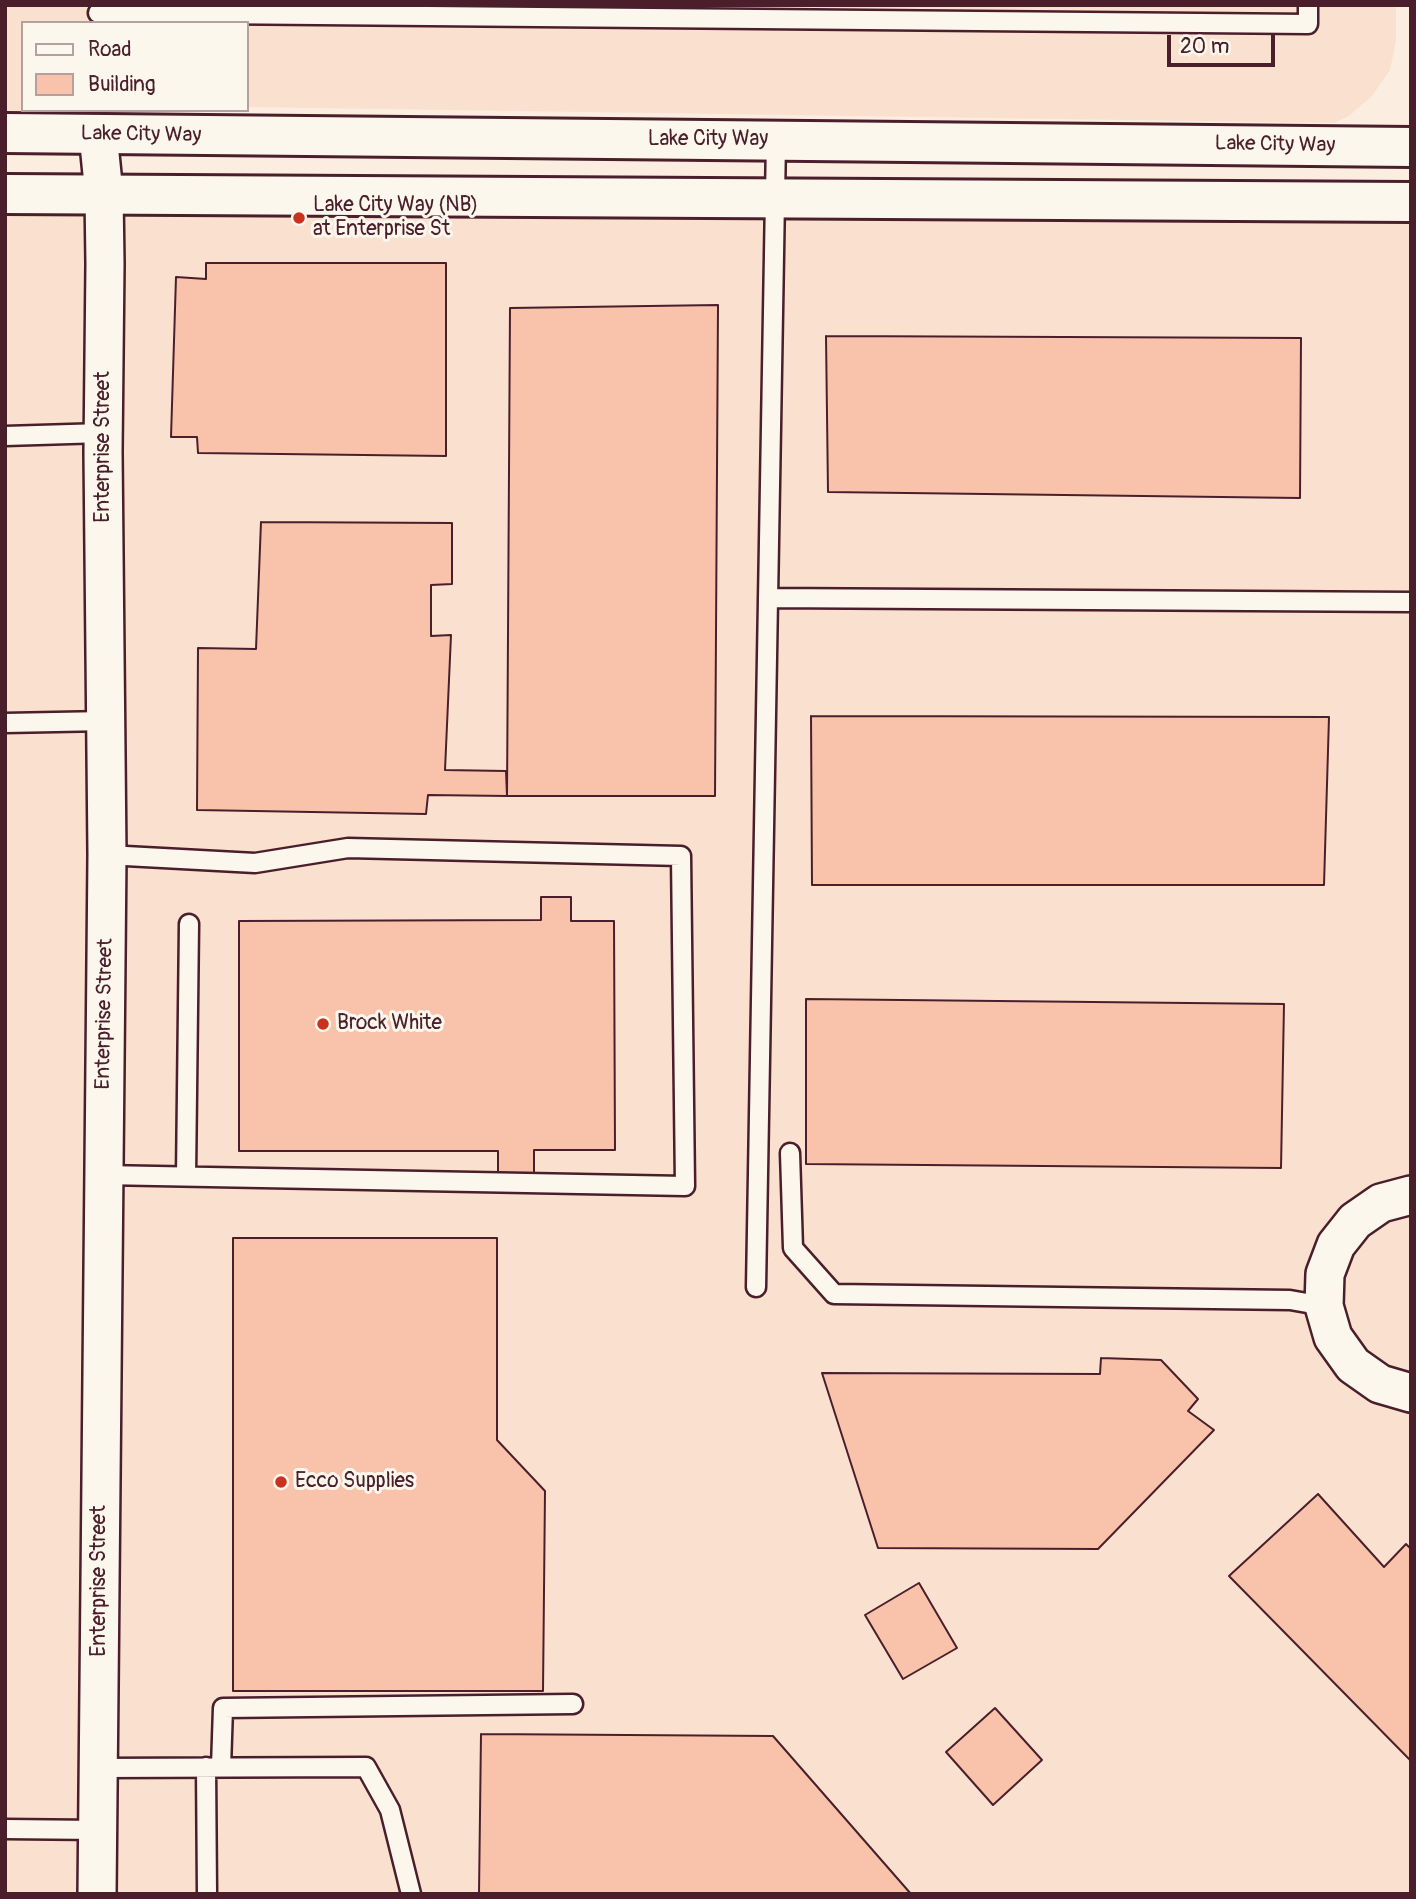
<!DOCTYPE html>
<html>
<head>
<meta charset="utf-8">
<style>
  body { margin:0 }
  #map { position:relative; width:1416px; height:1899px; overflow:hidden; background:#fbeddf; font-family:Pangolin,sans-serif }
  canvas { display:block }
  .frame { position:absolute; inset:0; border:7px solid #4a1f2b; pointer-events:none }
  .legend { position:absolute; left:21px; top:21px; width:228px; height:91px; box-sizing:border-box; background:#fbf7ec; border:2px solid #b4a19f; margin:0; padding:9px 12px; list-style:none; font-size:21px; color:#4a1f2b }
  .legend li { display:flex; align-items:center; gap:14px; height:35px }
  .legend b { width:35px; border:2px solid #b4a19f }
  .scale { position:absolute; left:1167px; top:35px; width:108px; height:32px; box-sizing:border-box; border:4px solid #4a1f2b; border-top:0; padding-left:9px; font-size:21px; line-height:24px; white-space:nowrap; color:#4a1f2b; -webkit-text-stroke:5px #fbf7ec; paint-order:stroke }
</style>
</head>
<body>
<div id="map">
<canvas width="1416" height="1899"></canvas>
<div class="frame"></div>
<ul class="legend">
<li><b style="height:9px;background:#fbf7ec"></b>Road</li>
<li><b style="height:19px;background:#f9c3ab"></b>Building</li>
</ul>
<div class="scale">20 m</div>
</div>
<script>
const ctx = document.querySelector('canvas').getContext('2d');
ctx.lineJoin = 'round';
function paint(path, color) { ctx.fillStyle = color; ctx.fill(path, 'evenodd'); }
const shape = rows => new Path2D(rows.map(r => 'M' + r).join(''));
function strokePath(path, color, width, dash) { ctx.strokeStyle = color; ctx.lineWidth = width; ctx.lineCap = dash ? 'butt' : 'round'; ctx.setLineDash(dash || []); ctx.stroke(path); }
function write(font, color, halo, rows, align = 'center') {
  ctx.font = font + ' Pangolin,sans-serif'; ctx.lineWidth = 6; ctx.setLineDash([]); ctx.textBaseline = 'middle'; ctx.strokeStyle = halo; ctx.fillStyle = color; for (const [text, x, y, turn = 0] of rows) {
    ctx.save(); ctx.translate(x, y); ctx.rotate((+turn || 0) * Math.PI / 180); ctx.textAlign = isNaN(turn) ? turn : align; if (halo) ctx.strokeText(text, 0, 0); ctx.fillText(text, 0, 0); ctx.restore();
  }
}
const built = shape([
  [5,5,1396,5,1396,41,1390,70,1372,96,1349,116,1334,123,247,107,247,23,23,23,23,110,48,110,33,116,5,119],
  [5,210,1411,219,1411,1894,5,1894]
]);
const building = shape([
  [206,263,446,263,446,456,198,453,197,437,171,437,176,277,206,279,206,263],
  [718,305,715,796,507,796,510,308,718,305],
  [826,336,1301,338,1300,498,828,492,826,336],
  [261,522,452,523,452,584,431,585,431,636,451,635,445,770,506,771,507,796,428,795,426,814,197,810,198,648,256,649,261,522],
  [811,716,1329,717,1324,885,812,885,811,716],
  [541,897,571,897,571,921,614,921,615,1150,534,1150,534,1178,498,1178,498,1151,239,1151,239,921,541,920,541,897],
  [806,999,1284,1004,1281,1168,806,1164,806,999],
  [233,1238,497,1238,497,1440,545,1491,543,1691,233,1691,233,1238],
  [1101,1358,1161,1360,1198,1399,1188,1411,1214,1430,1098,1549,878,1548,822,1373,1100,1374,1101,1358],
  [1318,1494,1384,1567,1406,1544,1411,1549,1411,1761,1229,1576,1318,1494],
  [919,1583,957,1648,903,1679,865,1615,919,1583],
  [995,1708,1042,1760,993,1805,946,1752,995,1708],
  [481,1734,773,1736,911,1894,479,1894,481,1734]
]);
const lane = shape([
  [98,13,1308,24,1308,5],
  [5,436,103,433],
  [768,598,1411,602],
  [5,723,106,721],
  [790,1153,793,1248,834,1294,1290,1300,1324,1306],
  [103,1175,685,1186,681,856,348,848,255,863,107,855],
  [186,1176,189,924],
  [756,1287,776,140],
  [206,1767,207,1894],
  [221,1767,223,1708,573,1704],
  [99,1768,366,1767,390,1810,411,1894],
  [5,1829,98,1830]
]);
const street = shape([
  [1411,1195,1381,1203,1355,1221,1336,1245,1325,1274,1324,1306,1333,1337,1353,1365,1380,1384,1411,1393],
  [97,1894,107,855,103,452,105,264,104,194,98,134]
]);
const secondary = shape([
  [5,133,1411,147],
  [5,194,1411,202]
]);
const markers = [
  [299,218,7,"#c8321e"],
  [323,1024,7,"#c8321e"],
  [281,1482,7,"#c8321e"]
];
const streetNames = [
  ["Lake City Way",141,135,1],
  ["Lake City Way",708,140],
  ["Lake City Way",1275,145,1],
  ["Enterprise Street",104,447,-90],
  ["Enterprise Street",105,1014,-89],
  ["Enterprise Street",100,1581,-90]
];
const poiNames = [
  ["Lake City Way (NB)",313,206],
  ["at Enterprise St",313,230],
  ["Brock White",337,1024],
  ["Ecco Supplies",295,1482]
];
paint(built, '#fae0cf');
paint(building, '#f9c3ab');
strokePath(building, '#4a1f2b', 2);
strokePath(lane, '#4a1f2b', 23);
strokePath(street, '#4a1f2b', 42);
strokePath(secondary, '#4a1f2b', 44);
strokePath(lane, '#fbf7ec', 18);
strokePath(street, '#fbf7ec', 37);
strokePath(secondary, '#fbf7ec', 38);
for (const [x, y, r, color] of markers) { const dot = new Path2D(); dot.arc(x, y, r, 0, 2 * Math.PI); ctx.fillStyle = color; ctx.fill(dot); strokePath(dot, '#fbf7ec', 2.5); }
write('21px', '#4a1f2b', '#fbf7ec', streetNames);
write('21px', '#4a1f2b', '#fbf7ec', poiNames, 'left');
</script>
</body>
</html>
